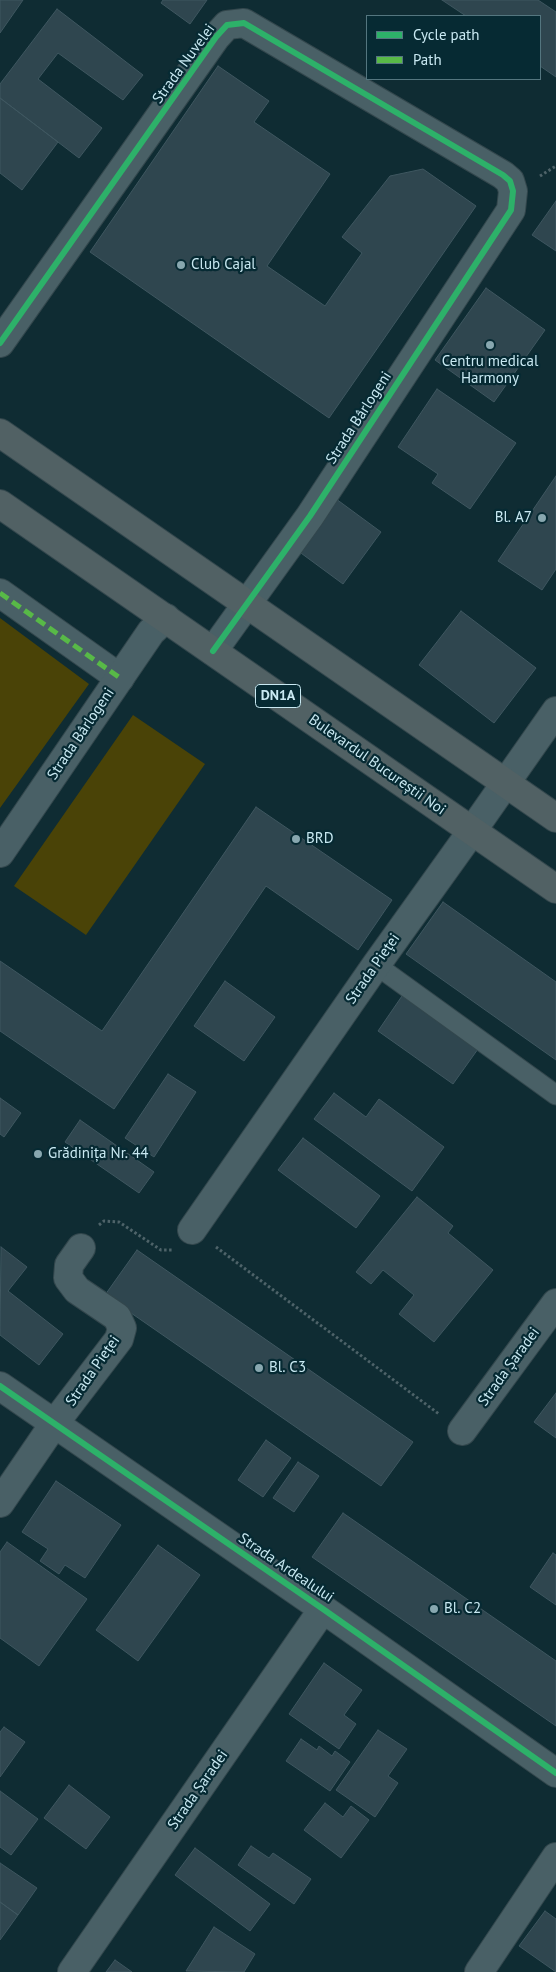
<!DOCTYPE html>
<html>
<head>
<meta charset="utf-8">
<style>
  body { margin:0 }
  #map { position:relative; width:556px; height:1972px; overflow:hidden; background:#0f2c33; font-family:"PT Sans",sans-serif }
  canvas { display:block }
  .legend { position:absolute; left:366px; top:15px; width:175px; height:65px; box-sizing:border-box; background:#062a33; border:1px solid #54767f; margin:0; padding:6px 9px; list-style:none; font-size:15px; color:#c9e9f2 }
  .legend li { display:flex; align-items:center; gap:10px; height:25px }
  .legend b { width:25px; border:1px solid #54767f }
</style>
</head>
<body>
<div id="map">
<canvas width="556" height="1972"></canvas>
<ul class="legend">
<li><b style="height:6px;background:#2db169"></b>Cycle path</li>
<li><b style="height:6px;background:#58b947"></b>Path</li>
</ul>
</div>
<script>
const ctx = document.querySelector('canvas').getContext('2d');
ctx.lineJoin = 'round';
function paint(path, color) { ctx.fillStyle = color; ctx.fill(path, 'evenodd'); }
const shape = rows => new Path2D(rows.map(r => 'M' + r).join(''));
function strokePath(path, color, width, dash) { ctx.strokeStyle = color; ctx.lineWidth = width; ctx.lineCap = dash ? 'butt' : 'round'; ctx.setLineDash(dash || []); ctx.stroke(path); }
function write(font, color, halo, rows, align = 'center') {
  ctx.font = font + ' "PT Sans",sans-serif'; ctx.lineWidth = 4.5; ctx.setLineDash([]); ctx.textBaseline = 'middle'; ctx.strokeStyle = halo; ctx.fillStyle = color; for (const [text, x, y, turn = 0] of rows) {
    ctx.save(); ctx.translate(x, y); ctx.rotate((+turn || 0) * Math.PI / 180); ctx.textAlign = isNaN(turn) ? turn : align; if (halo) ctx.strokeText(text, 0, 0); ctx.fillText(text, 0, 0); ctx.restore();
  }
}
const green = shape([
  [0,618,89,684,0,808],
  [133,715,205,764,86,935,14,886]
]);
const building = shape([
  [0,0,23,0,0,33,0,0],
  [163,0,207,0,190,24,161,3,163,0],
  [442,0,538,0,556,12,556,77,540,66,540,16,466,16,442,0],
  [57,9,143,75,123,100,58,53,38,79,102,128,79,158,0,98,0,84,57,9],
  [218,66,269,101,254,122,330,174,267,266,325,306,362,253,342,237,390,176,423,169,476,206,329,418,90,252,218,66],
  [0,98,58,142,22,190,0,173,0,98],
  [556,201,556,251,532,235,556,201],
  [486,288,545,330,494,402,435,360,486,288],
  [437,389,516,443,470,509,432,483,438,474,398,447,437,389],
  [556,476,556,569,542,590,498,561,556,476],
  [328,493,381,532,343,584,290,545,328,493],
  [461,611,536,668,494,723,419,665,461,611],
  [256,807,392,900,358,950,266,886,114,1109,0,1031,0,961,102,1031,256,807],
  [443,902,556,982,556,1060,406,954,443,902],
  [225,981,275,1017,244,1061,194,1026,225,981],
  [402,996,478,1049,453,1084,378,1031,402,996],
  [168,1074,196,1092,154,1157,125,1138,168,1074],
  [334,1093,366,1117,379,1099,444,1147,412,1191,314,1119,334,1093],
  [0,1098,21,1113,4,1137,0,1134,0,1098],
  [80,1120,154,1172,139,1193,65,1142,80,1120],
  [303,1138,380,1196,356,1228,278,1170,303,1138],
  [417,1197,453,1226,448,1233,493,1270,434,1342,399,1314,414,1295,383,1270,371,1284,356,1272,417,1197],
  [1,1247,27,1267,8,1291,63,1334,39,1365,0,1335,1,1247],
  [137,1250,413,1442,381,1486,105,1295,137,1250],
  [556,1393,556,1438,534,1422,556,1393],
  [266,1440,291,1458,263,1497,238,1480,266,1440],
  [298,1462,319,1476,294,1512,273,1498,298,1462],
  [56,1481,121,1525,85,1578,65,1565,59,1574,40,1561,48,1549,22,1532,56,1481],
  [343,1513,556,1661,556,1726,312,1557,343,1513],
  [7,1542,87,1599,39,1666,0,1638,0,1552,7,1542],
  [158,1545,200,1575,138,1661,96,1630,158,1545],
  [553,1553,556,1555,556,1605,530,1587,553,1553],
  [324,1663,362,1690,344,1715,356,1724,339,1749,289,1714,324,1663],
  [4,1727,25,1742,0,1777,0,1732,4,1727],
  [378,1730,407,1749,388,1776,398,1783,375,1817,336,1790,378,1730],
  [301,1739,317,1750,319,1746,332,1756,335,1751,350,1762,330,1791,286,1761,301,1739],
  [69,1785,110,1817,86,1849,44,1818,69,1785],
  [0,1791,38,1819,11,1855,0,1847,0,1791],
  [325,1803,343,1817,351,1806,369,1820,341,1858,304,1830,325,1803],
  [251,1846,269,1858,273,1853,311,1879,294,1904,238,1865,251,1846],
  [195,1848,270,1904,250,1931,175,1875,195,1848],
  [0,1863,37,1888,18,1915,0,1902,0,1863],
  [0,1902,18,1915,0,1940,0,1902],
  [545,1911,556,1919,556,1972,519,1946,545,1911],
  [214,1927,255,1954,244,1972,186,1971,214,1927],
  [115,1960,132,1972,106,1972,115,1960]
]);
const path = shape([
  [540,176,556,166],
  [99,1225,104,1221,119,1222,161,1250,172,1250],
  [216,1247,439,1414]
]);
const service = shape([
  [376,965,556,1095]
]);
const pedestrian = shape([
  [0,593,120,678]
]);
const minor = shape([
  [0,343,216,37,227,25,244,23,503,175,510,181,513,191,511,210,310,516,213,651],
  [0,853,151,632,166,618],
  [192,1230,376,965,472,831,556,711],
  [0,1386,323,1609,556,1773],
  [462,1431,556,1303],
  [0,1503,54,1424,119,1339,122,1328,117,1317,77,1290,68,1278,69,1265,81,1248],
  [72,1972,323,1609],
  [479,1972,556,1857]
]);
const primary = shape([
  [0,433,556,818],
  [0,504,556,889]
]);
const quiet = shape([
  [0,593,120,678]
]);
const cycleway = shape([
  [0,343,216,37,227,25,244,23,503,175,510,181,513,191,511,210,310,516,213,651],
  [0,1386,323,1609,556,1773]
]);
const markers = [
  [181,265,5,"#88a7af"],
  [490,345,5,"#88a7af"],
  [542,518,5,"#88a7af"],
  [296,839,5,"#88a7af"],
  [38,1154,5,"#88a7af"],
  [259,1368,5,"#88a7af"],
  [434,1609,5,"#88a7af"]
];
const shields = [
  [278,696,45]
];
const shieldNames = [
  ["DN1A",278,696]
];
const streetNames = [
  ["Strada Nuvelei",184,64,-54],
  ["Strada Bârlogeni",359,418,-57],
  ["Strada Bârlogeni",81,734,-56],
  ["Bulevardul Bucureștii Noi",377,765,35],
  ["Strada Pieței",373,969,-55],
  ["Strada Șaradei",509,1367,-54],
  ["Strada Pieței",93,1371,-55],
  ["Strada Ardealului",286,1568,34],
  ["Strada Șaradei",198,1790,-55]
];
const poiNames = [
  ["Club Cajal",191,265],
  ["Centru medical",490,362,"center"],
  ["Harmony",490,379,"center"],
  ["Bl. A7",532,518,"right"],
  ["BRD",306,839],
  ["Grădinița Nr. 44",48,1154],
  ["Bl. C3",269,1368],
  ["Bl. C2",444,1609]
];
paint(green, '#4a4307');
paint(building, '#2f464f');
strokePath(building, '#3f5760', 1);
strokePath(service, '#33474d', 21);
strokePath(pedestrian, '#33474d', 30);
strokePath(minor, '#33474d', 30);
strokePath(primary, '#33474d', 30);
strokePath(path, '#4e6369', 3, [2.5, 2.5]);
strokePath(service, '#496066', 19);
strokePath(pedestrian, '#496066', 28);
strokePath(minor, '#496066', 28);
strokePath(primary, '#516164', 28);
strokePath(quiet, '#58b947', 5, [10, 5]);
strokePath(cycleway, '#2db169', 6);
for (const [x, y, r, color] of markers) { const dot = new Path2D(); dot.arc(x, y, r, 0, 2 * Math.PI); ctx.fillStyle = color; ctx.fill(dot); strokePath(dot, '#062a33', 2); }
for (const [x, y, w] of shields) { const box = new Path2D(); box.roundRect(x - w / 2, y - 11.5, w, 23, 4); ctx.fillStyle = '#062a33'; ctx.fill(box); strokePath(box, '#c9e9f2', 1); }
write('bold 14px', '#c9e9f2', null, shieldNames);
write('15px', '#c9e9f2', '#062a33', streetNames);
write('15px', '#c9e9f2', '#062a33', poiNames, 'left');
</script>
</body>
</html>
